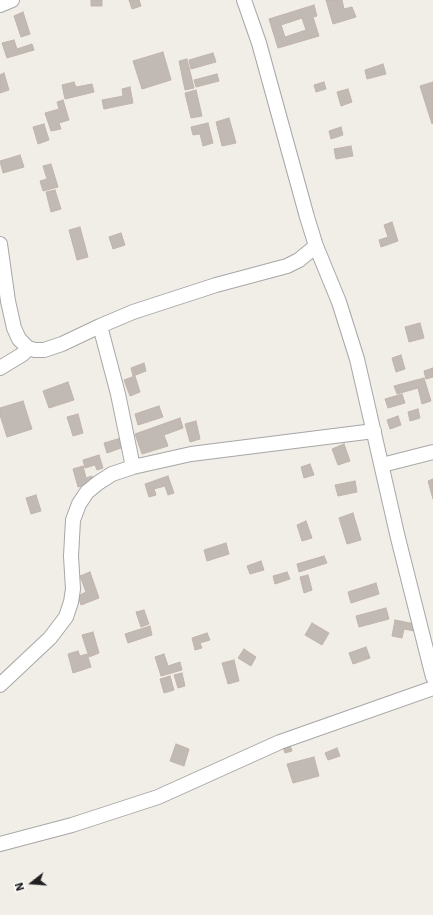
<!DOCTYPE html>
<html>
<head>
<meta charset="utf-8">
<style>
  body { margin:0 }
  #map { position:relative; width:433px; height:915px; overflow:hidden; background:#f1ede7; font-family:"Work Sans",sans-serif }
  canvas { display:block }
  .north { position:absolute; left:12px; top:863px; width:40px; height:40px; -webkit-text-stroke:3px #fff; paint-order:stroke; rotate:253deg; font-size:11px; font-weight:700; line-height:16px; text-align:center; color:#202020 }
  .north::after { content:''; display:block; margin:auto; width:14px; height:18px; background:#202020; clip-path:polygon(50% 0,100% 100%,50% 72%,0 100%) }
</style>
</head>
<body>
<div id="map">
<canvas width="433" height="915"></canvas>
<div class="north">N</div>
</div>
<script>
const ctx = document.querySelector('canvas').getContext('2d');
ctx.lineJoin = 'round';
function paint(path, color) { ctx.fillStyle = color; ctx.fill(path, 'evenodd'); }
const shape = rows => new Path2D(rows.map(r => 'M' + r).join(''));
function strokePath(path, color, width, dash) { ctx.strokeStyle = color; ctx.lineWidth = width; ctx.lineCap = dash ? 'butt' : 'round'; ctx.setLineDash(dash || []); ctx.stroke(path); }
const building = shape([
  [91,0,102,0,102,6,91,6,91,0],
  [129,0,139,0,141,6,132,9,129,0],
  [326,0,342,0,344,9,352,7,356,17,333,24,326,0],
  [314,5,317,16,313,17,319,36,278,48,269,19,314,5],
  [302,18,306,30,285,37,281,25,302,18],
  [23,12,30,34,21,37,14,16,23,12],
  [14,40,17,49,32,44,34,50,7,58,2,43,14,40],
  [163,52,171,80,142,89,133,61,163,52],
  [213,53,216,62,191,69,189,60,213,53],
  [187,59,194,88,185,90,179,61,187,59],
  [383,64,386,74,367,79,365,70,383,64],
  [4,73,9,90,0,93,0,75,4,73],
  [217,74,219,81,196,87,194,80,217,74],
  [74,82,76,87,92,84,94,92,65,99,62,85,74,82],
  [324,82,326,89,316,92,314,85,324,82],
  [433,82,433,123,432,124,420,86,433,82],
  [130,87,133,103,104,109,102,100,123,96,122,89,130,87],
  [348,89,352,102,341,106,337,92,348,89],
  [196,90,202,116,191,118,185,93,196,90],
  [63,100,69,120,59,123,61,129,51,131,45,113,59,109,57,102,63,100],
  [229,118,236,143,222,146,216,122,229,118],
  [208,123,213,143,203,146,200,134,193,135,191,127,208,123],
  [44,124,49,140,38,144,33,127,44,124],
  [341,127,343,135,331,139,329,131,341,127],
  [351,146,353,156,336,159,334,149,351,146],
  [20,155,24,167,3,173,0,161,20,155],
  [51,164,58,187,43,191,40,181,47,179,43,166,51,164],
  [55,190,61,209,51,212,46,192,55,190],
  [392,222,398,241,381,247,379,240,388,237,384,225,392,222],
  [80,227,88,257,77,260,69,230,80,227],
  [121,233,125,245,113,249,109,237,121,233],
  [420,323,424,338,409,342,405,327,420,323],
  [401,355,405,369,396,372,392,358,401,355],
  [144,363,146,371,133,376,131,368,144,363],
  [433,368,433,377,426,379,424,371,433,368],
  [135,376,140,392,130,396,124,380,135,376],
  [424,378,431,401,422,404,418,388,397,394,394,386,424,378],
  [68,382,74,400,49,408,43,391,68,382],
  [402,394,405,403,388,408,385,399,402,394],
  [23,401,32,429,7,437,0,415,0,408,23,401],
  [159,406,163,417,138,425,135,414,159,406],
  [418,409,420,418,410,421,408,412,418,409],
  [78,414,83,433,73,436,67,417,78,414],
  [398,416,401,425,390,429,387,420,398,416],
  [180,418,183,428,164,435,168,446,142,454,135,434,180,418],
  [196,421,200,439,190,442,185,424,196,421],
  [121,438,124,447,107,453,104,443,121,438],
  [344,444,350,461,338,465,332,449,344,444],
  [99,455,103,468,97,470,95,465,85,468,83,460,99,455],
  [310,464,314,475,304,478,301,467,310,464],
  [83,466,86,478,92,476,93,483,78,487,73,469,83,466],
  [168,476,174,493,168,495,165,486,154,489,156,495,149,497,145,484,168,476],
  [433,479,433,499,428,481,433,479],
  [355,481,357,492,338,496,335,485,355,481],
  [36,495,41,511,31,514,26,498,36,495],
  [353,513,361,540,347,544,339,518,353,513],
  [306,521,312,538,302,541,297,525,306,521],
  [226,543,229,554,207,561,204,550,226,543],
  [324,556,327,563,299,572,297,564,324,556],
  [261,561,264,570,250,574,247,566,261,561],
  [90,572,99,598,81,605,78,596,86,592,80,576,90,572],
  [287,572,290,579,275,584,273,576,287,572],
  [308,575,312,590,304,593,300,577,308,575],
  [376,583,379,594,351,603,348,592,376,583],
  [386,608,389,619,359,627,356,616,386,608],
  [144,610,149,624,141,627,136,612,144,610],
  [395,620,415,624,414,631,404,629,402,638,392,636,395,620],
  [312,623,329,633,322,645,305,635,312,623],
  [150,626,152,635,128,643,125,634,150,626],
  [93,632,99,653,89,657,82,635,93,632],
  [207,633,210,640,200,643,202,648,195,650,192,638,207,633],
  [366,647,370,658,353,664,349,653,366,647],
  [244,649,256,657,251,666,238,658,244,649],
  [78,651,80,656,87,654,91,667,73,673,68,654,78,651],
  [164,654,168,666,180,662,182,670,161,676,155,657,164,654],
  [234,660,239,681,228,684,222,663,234,660],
  [182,673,185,686,178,688,174,675,182,673],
  [170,676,174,690,164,693,160,679,170,676],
  [176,744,189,749,184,766,170,761,176,744],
  [290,745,292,751,285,753,283,747,290,745],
  [337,748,340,756,328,760,325,753,337,748],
  [314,757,319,776,293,783,287,764,314,757]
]);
const minor = shape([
  [244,0,259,43,307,217,316,246,339,302,357,359,398,538,433,677],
  [0,5,12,0],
  [0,244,8,301,14,328,19,339,28,348,35,350,44,350,62,344,100,326,133,312,216,285,287,266,299,260,316,246],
  [100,326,118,394,133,467],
  [0,368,23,354,28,348],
  [382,465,433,452],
  [0,685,50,638,66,617,71,602,73,589,71,556,73,520,79,504,87,492,98,483,112,474,133,467,191,454,374,431],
  [0,844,72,825,158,797,280,742,433,688]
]);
paint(building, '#c1b9b3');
strokePath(building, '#c2b4aa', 1);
strokePath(minor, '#a7a7a7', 16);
strokePath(minor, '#fff', 14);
</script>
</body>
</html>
